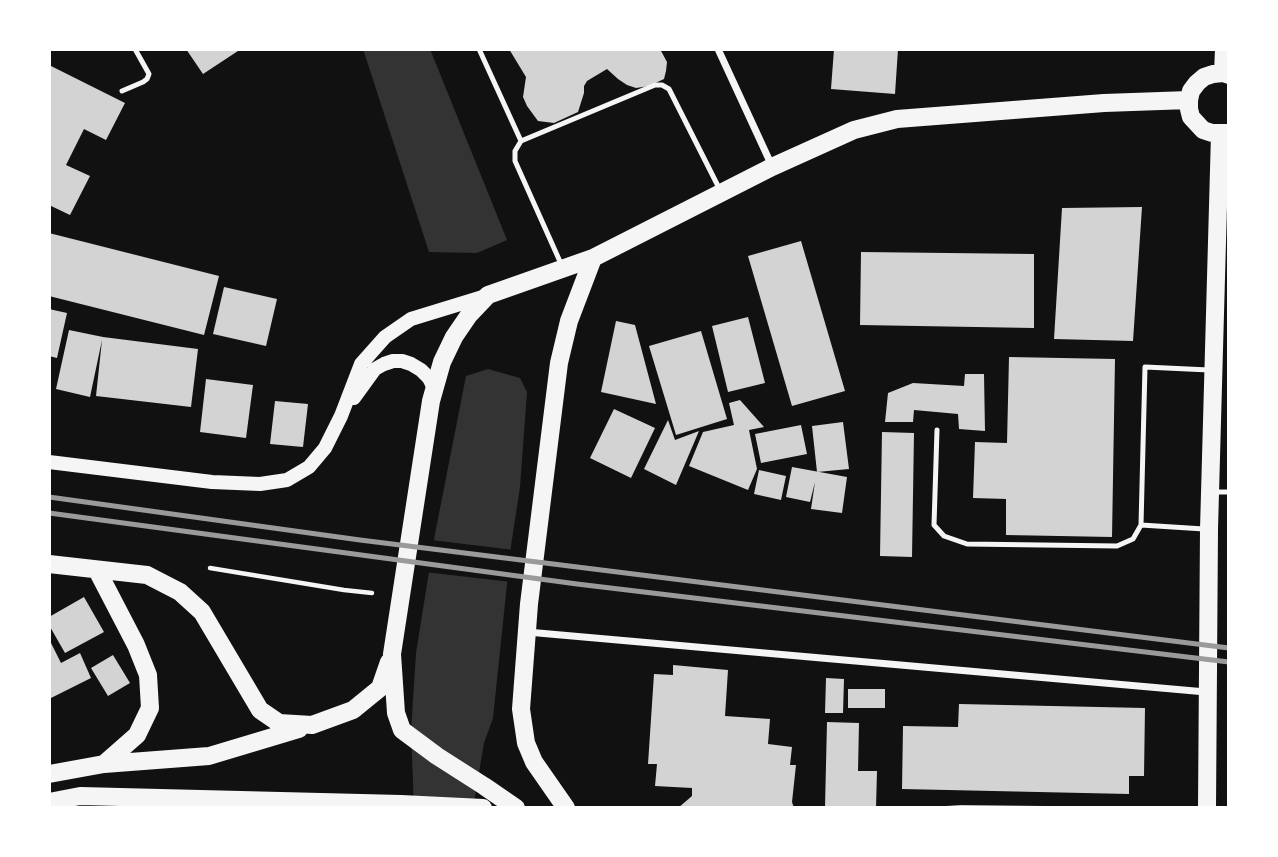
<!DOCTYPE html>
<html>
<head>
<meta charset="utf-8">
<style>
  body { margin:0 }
  #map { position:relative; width:1278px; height:857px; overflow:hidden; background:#111; font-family:Arial,sans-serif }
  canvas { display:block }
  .frame { position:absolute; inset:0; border:51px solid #fff; pointer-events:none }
</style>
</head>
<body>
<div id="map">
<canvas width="1278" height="857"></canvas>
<div class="frame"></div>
</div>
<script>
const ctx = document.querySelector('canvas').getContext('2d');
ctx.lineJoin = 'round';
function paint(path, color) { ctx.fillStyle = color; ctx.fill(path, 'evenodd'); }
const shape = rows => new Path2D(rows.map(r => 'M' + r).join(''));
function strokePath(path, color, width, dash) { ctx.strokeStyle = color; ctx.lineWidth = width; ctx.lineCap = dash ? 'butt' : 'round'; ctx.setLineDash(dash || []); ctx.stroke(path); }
const water = shape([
  [363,49,430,49,507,240,477,253,429,252],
  [488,369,520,378,527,392,520,487,511,546,493,718,484,743,473,808,414,808,411,731,416,653,435,534,466,376]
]);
const pier = shape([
  [431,540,514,550,511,582,425,572]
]);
const building = shape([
  [186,49,241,49,203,74],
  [509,49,660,49,667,62,666,71,664,79,649,86,636,88,627,85,618,79,607,69,587,81,584,86,584,93,578,112,554,123,538,121,527,106,523,97,526,77],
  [834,49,898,49,895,94,831,89],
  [49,65,125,103,106,140,84,129,66,165,90,176,70,215,49,205],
  [1142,207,1133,341,1054,339,1062,208],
  [49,233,219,276,204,335,49,296],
  [801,241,845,391,792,406,748,256],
  [861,252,1034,254,1034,328,860,325],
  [224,287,277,299,266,346,213,334],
  [49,309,67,313,57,358,49,356],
  [748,317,765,383,728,392,712,326],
  [616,321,635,325,656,404,601,392],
  [69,330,103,337,198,349,191,407,96,396,102,340,90,397,56,389],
  [701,331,727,419,676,435,649,346],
  [1009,357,1115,359,1112,537,1006,535,1006,499,973,498,975,442,1007,443],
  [965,374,984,374,985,431,959,429,958,414,914,410,913,422,885,422,888,393,913,383,964,386],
  [206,379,253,385,246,438,200,432],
  [740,400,764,427,749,430,757,469,748,490,689,466,703,432,734,425,729,403],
  [275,401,308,404,303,447,270,444],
  [614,409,655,428,631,478,590,458],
  [668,420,675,440,699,431,676,485,644,469],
  [843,422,849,469,817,472,812,426],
  [801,425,807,454,761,463,755,434],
  [882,432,914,433,912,557,880,556],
  [792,467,847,477,842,513,811,509,815,482,810,502,786,497],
  [759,470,786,476,781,500,754,494],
  [84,597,104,632,65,653,49,625,49,617],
  [49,639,61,663,80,653,91,678,49,699],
  [113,655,130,683,108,696,91,668],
  [673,665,728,670,725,716,770,719,768,744,792,747,790,765,796,765,792,802,794,808,678,808,692,796,692,788,655,786,657,764,648,764,654,674,673,675],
  [826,678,844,679,843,713,825,713],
  [848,689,885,689,885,708,848,708],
  [959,704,1145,708,1144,776,1129,776,1129,794,902,789,903,726,958,727],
  [827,722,859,723,858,771,877,771,876,808,825,807],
  [961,805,1045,806,1045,808,946,808,946,806]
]);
const path = shape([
  [210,568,344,590,372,593]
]);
const service = shape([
  [479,49,521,141],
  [122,91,143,82,147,79,149,74,135,49],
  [562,266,515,161,515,151,521,141,655,85,662,85,669,89,720,190],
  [937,430,934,525,944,536,967,544,1117,546,1133,539,1141,525,1145,367,1209,370],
  [1214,492,1229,492],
  [1141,525,1204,529]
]);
const minor = shape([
  [718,49,772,166],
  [527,632,1206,692]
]);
const secondary = shape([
  [354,398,375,369,384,364,393,361,402,361,411,364,421,370,429,378,434,388],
  [49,462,212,482,260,484,287,480,309,467,325,448,341,416,361,364,385,337,411,319,486,296]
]);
const primary = shape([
  [1223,73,1224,49],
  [1229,133,1212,133,1203,130,1191,117,1189,109,1189,100,1191,91,1197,83,1204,77,1213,74,1223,73,1229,75],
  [49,564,147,575,180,592,202,612,260,710,279,723,312,725,353,710,380,688,389,662],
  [97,570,136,645,148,675,150,708,137,735,104,764],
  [49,774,104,764,209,756,299,729],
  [49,802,80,796,401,804,483,808],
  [516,808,484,786,437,756,402,730,396,713,392,654,431,401,442,362,454,337,469,315,488,295,593,258,772,167,854,130,897,119,1104,103,1189,100],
  [566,808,534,762,526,743,521,709,529,604,559,363,569,321,593,258],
  [1207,808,1209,529,1220,134]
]);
const rail = shape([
  [49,497,360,540,1229,648],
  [49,513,577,584,1229,662]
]);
paint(water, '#333');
paint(pier, '#111');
paint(building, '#d3d3d3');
strokePath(path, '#f5f5f5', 4.5);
strokePath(service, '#f5f5f5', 5);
strokePath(minor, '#f5f5f5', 7);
strokePath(secondary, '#f5f5f5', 14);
strokePath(primary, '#f5f5f5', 18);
strokePath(rail, '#9a9a9a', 5);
</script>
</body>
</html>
